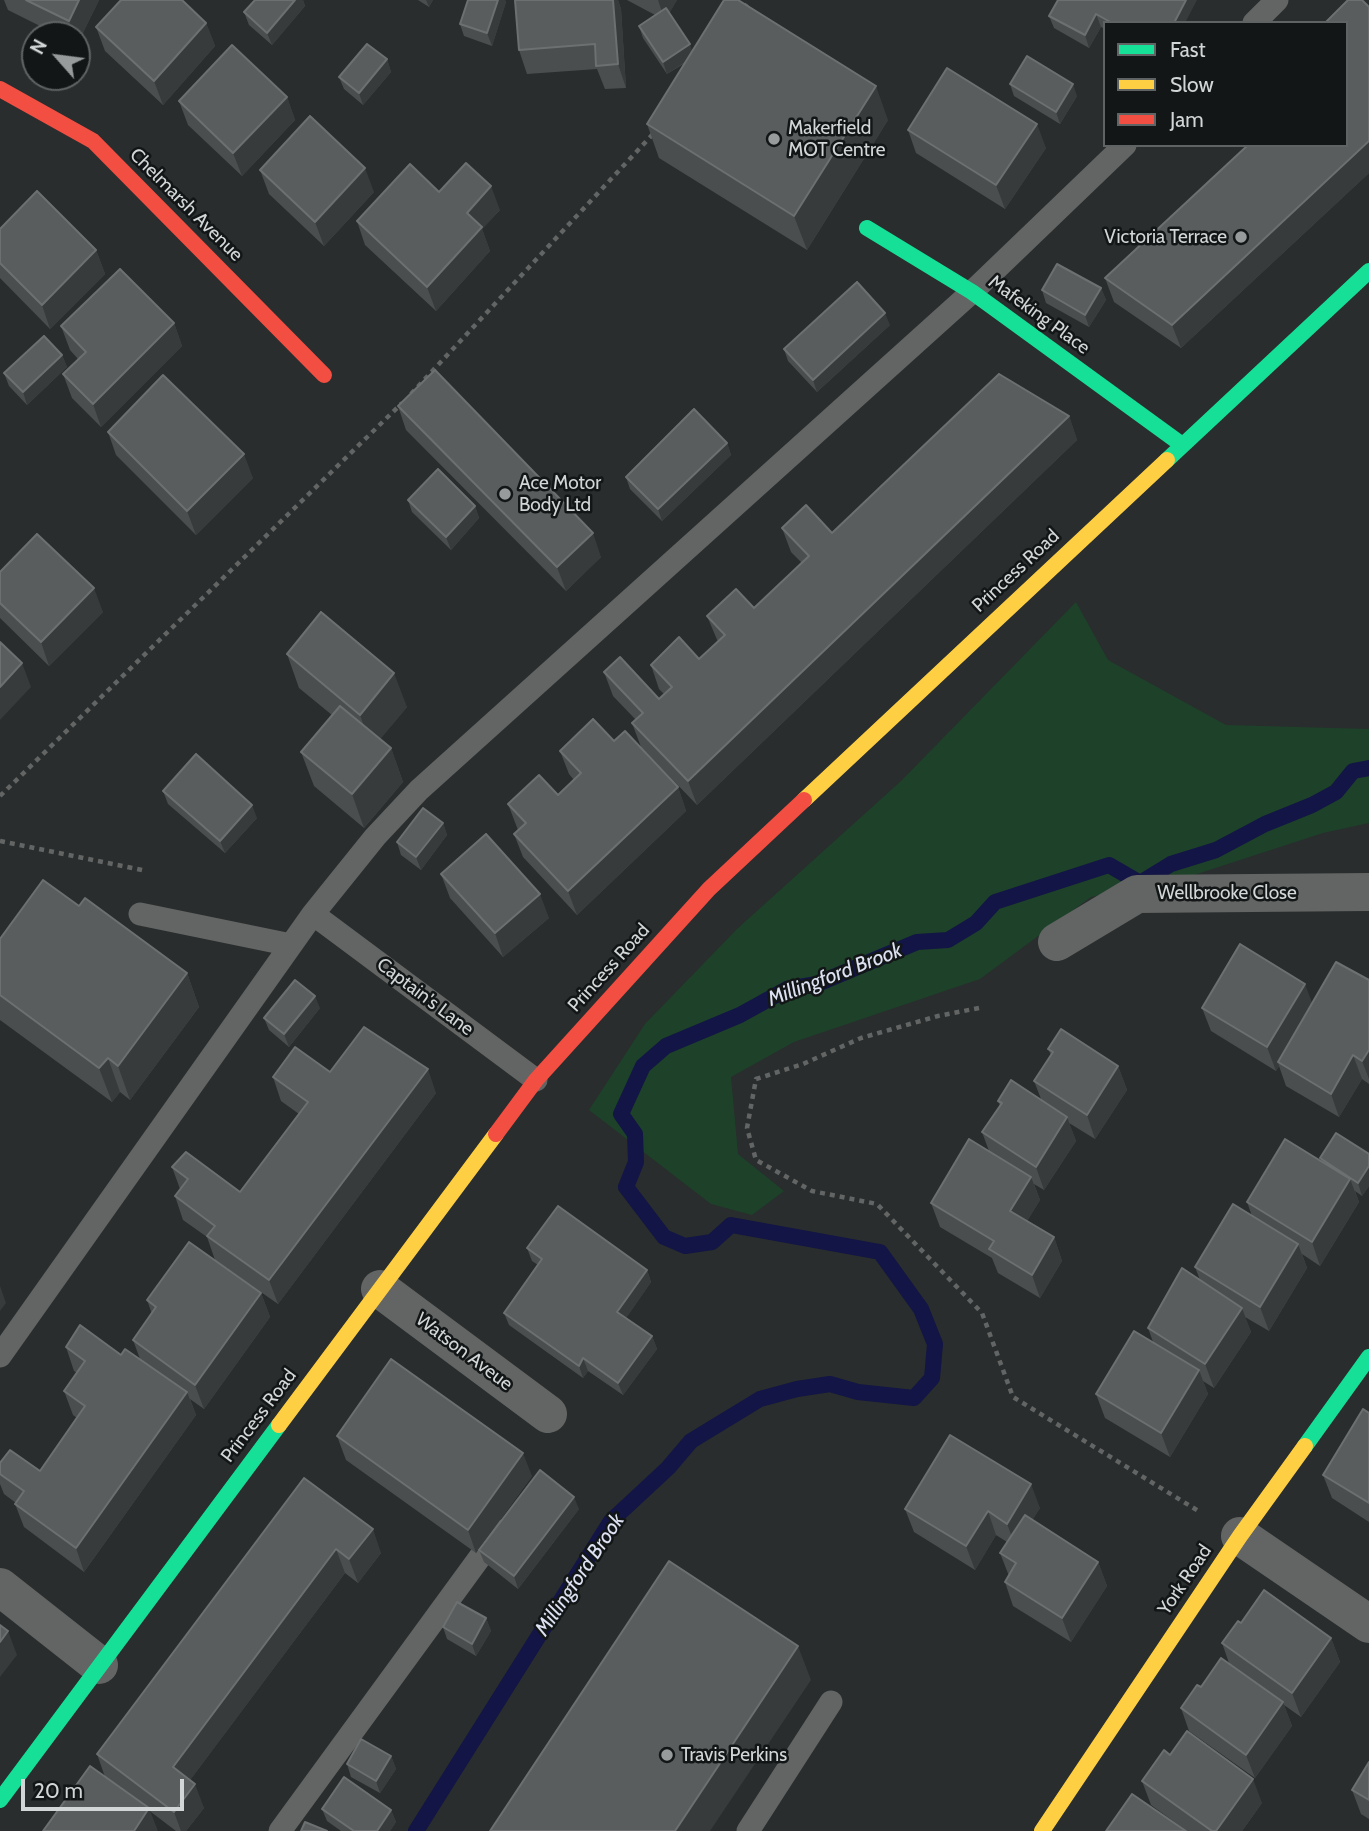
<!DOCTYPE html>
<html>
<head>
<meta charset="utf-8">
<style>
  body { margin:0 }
  #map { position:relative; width:1369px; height:1831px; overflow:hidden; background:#292d2d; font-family:Cabin,sans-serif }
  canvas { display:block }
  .legend { position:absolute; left:1103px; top:21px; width:245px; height:126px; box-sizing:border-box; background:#131616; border:2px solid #5f6363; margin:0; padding:9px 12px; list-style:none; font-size:21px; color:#d2d6d7 }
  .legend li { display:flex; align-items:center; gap:14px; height:35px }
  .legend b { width:35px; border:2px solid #5f6363 }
  .north { position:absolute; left:21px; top:21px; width:70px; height:70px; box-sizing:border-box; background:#131616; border:2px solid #5f6363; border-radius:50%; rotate:298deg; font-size:19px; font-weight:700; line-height:28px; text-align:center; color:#d2d6d7 }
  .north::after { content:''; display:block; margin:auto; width:24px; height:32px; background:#979b9c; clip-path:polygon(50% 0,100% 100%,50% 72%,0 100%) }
  .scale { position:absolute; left:21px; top:1779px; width:163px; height:32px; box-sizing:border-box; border:4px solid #d2d6d7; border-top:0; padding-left:9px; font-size:21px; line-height:24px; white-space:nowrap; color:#d2d6d7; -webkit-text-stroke:5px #131616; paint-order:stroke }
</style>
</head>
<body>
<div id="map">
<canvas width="1369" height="1831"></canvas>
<ul class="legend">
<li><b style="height:9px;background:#16e098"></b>Fast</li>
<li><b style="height:9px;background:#ffcf43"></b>Slow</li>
<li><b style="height:9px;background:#f24e42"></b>Jam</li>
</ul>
<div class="north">N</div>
<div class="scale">20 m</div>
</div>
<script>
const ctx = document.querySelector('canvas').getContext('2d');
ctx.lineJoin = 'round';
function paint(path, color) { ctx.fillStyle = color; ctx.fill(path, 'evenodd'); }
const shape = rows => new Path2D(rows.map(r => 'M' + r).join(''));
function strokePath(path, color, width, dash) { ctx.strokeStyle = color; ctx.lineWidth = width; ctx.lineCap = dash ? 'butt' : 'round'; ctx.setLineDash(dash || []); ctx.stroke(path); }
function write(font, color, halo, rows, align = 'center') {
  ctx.font = font + ' Cabin,sans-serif'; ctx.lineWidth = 5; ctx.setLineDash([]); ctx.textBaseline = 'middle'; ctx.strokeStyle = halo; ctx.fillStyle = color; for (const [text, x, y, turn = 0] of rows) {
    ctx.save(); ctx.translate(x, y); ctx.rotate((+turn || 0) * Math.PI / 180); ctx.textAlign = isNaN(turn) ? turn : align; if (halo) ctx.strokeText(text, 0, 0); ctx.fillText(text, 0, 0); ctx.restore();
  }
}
const green = shape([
  [1076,602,1108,660,1226,725,1369,729,1369,823,1323,833,1194,875,1091,897,980,979,794,1042,731,1077,738,1154,784,1191,752,1215,711,1204,589,1110,645,1024,737,929,901,781]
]);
const stream = shape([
  [416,1831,611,1521,668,1468,691,1441,760,1399,797,1389,830,1384,858,1392,914,1398,932,1378,935,1344,921,1309,880,1252,731,1225,712,1242,685,1246,664,1237,626,1187,636,1162,635,1134,621,1114,643,1066,666,1046,740,1015,787,989,817,984,917,942,948,940,976,923,995,902,1109,865,1140,883,1171,864,1216,850,1265,824,1312,805,1336,792,1353,771,1369,768]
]);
const path = shape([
  [744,8,750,0],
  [411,394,653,134],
  [0,796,402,403],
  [0,841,147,871],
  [979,1008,938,1016,861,1038,803,1064,756,1079,747,1128,756,1160,812,1191,877,1204,982,1313,1013,1397,1200,1512]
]);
const lane = shape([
  [1254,23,1277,0],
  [140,914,291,945],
  [313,914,536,1080],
  [0,1356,313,914,375,837,419,790,972,292,1125,145],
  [280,1831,499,1531],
  [748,1831,831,1702]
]);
const street = shape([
  [1057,942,1137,894,1369,892],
  [380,1289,548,1414],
  [1240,1536,1369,1624],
  [0,1587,99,1665]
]);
const fast = shape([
  [867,228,972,292,1181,444],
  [1167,460,1369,271],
  [1305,1446,1369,1357],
  [0,1800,279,1425]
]);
const slow = shape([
  [804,800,1167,460],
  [279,1425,496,1134],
  [1042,1831,1240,1536,1305,1446]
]);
const jam = shape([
  [0,89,93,141,324,375],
  [496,1134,536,1080,709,889,804,800]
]);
const wall = shape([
  [4,0,99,0,77,45,77,35,58,35,8,10],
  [255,0,303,0,305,6,272,45,249,25,244,12],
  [418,0,433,0,429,7],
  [468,0,505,0,506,2,492,46,464,36,460,24],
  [515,0,618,0,621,9,626,88,605,89,597,69,527,74,519,50],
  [627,0,677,0,669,13,692,51,888,120,807,250,659,158,647,124,685,63,667,74,643,38,639,26,655,15],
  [1058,0,1185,23,1105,23,1105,29,1101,27,1089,48,1054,28,1049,16],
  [1369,7,1369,173,1181,348,1114,302,1105,278,1346,145],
  [206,23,215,46,163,105,105,51,96,27],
  [387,59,391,72,363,105,344,89,339,77],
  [1010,84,1077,96,1060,124,1014,96],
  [287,97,295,120,242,176,188,125,179,101],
  [908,130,1046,148,1005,209,916,153],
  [260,170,374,192,324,246,269,194],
  [439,192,500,210,482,229,490,251,436,311,365,245,357,221],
  [0,229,96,250,105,274,50,329,0,278],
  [1101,288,1106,300,1089,327,1046,303,1042,290],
  [174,323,182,346,101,427,72,398,63,374,78,359,70,350,61,326],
  [890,325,817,392,788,361,784,349],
  [62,355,67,367,27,405,9,386,4,373],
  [398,406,601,557,566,591,406,430],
  [1069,416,1077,440,697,805,641,747,632,723,636,720,613,696,604,672,659,699,664,694,659,689,651,665,699,659,718,642,707,616,754,608,802,563,791,552,782,528,832,533],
  [108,432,253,478,196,535,116,455],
  [727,443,731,455,662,521,630,489,626,477],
  [408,500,475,506,479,518,451,550,412,512],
  [0,572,103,612,49,666,0,618],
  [287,654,407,707,380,739,391,748,403,782,364,828,314,786,301,752,332,715,299,688],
  [614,741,678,787,686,811,577,915,523,857,514,834,518,830,508,804,558,795,574,780,569,774,560,751],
  [163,791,257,818,225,853,168,804],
  [443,823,447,835,421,870,401,855,397,842],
  [441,874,549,918,503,957,450,898],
  [79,906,187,973,199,1007,130,1100,120,1092,112,1102,0,1020,0,939],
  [1369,980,1369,1084,1362,1079,1339,1117,1286,1086,1279,1066,1276,1071,1211,1031,1202,1008,1312,1003],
  [320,1008,289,1047,269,1030,264,1018],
  [1048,1049,1118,1066,1127,1090,1095,1139,1069,1123,1076,1141,1044,1190,1034,1184,1040,1200,1027,1221,1054,1237,1062,1261,1040,1298,998,1273,992,1258,940,1227,931,1203,989,1151,982,1132,1000,1106,998,1101,1041,1099,1034,1081,1051,1055],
  [330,1072,436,1093,278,1304,215,1260,207,1237,183,1220,175,1196,180,1189,172,1167,240,1192,299,1114,281,1101,273,1077],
  [1369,1154,1369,1186,1362,1196,1355,1191,1359,1202,1320,1266,1302,1254,1307,1268,1269,1331,1245,1317,1251,1332,1214,1388,1203,1381,1208,1394,1170,1457,1105,1418,1096,1394,1153,1342,1148,1328,1200,1280,1195,1267,1252,1216,1247,1202,1321,1161,1320,1158],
  [527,1248,647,1270,651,1282,626,1318,652,1336,657,1349,623,1395,588,1371,583,1378,509,1325,504,1313,538,1265,532,1261],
  [261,1293,270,1317,204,1409,190,1399,196,1415,84,1572,24,1527,15,1504,16,1503,4,1494,0,1484,0,1463,40,1471,77,1418,73,1415,64,1391,77,1373,74,1371,66,1347,140,1359,133,1340,152,1314,147,1300],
  [1369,1413,1369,1522,1332,1498,1323,1475],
  [337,1436,532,1476,476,1553,346,1460],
  [304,1478,381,1553,358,1583,345,1573,190,1780,204,1808,186,1831,176,1831,105,1777,97,1754],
  [1040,1508,1032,1520,1098,1562,1107,1586,1071,1642,1013,1606,1005,1582,1009,1576,1000,1553,1007,1542,996,1535,975,1570,914,1532,905,1509],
  [579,1509,518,1589,484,1562,479,1550],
  [486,1618,491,1631,476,1656,447,1639,443,1627],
  [1241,1623,1331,1638,1340,1662,1301,1717,1284,1705,1292,1726,1255,1778,1189,1731,1181,1708,1201,1687,1229,1663,1222,1643],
  [1170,1755,1262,1803,1242,1831,1187,1831,1151,1805,1142,1781],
  [391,1756,396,1769,380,1793,351,1777,347,1764],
  [1369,1762,1369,1819,1361,1814,1352,1790],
  [322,1809,391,1810,396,1822,390,1831,341,1831,327,1821]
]);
const shadedWall = shape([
  [79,0,99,0,77,45,77,35,74,35,69,21],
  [295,0,303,0,305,6,272,45,267,33],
  [426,0,433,0,429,7],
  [498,0,505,0,506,2,492,46,487,33],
  [613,0,618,0,621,9,626,88,618,64],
  [658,0,677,0,665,21],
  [1186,0,1197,0,1185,23,1174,23],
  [1096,14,1101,27,1089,48,1085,35],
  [206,23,215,46,163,105,154,81],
  [690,44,694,56,667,74,663,62],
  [387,59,391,72,363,105,359,93],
  [1073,84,1077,96,1060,124,1056,112],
  [876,86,888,120,807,250,794,216],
  [287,97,295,120,242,176,233,153],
  [1037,124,1046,148,1005,209,996,185],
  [1369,141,1369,173,1181,348,1172,325],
  [365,168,374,192,324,246,315,222],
  [491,186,500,210,482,229,490,251,436,311,427,287,467,213],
  [96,250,105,274,50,329,42,305],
  [1101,288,1106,300,1089,327,1085,315],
  [885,313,890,325,817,392,813,380],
  [174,323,182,346,101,427,93,404],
  [62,355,67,367,27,405,23,392],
  [1069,416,1077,440,697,805,688,781],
  [727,443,731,455,662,521,658,509],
  [244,454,253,478,196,535,187,511],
  [475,506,479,518,451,550,446,537],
  [593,533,601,557,566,591,557,567],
  [94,588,103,612,49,666,41,642],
  [22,663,31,687,0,720,0,687],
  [394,673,407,707,372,749,360,715],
  [391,748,403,782,364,828,352,794],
  [678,787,686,811,577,915,568,891],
  [252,805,257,818,225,853,220,841],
  [443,823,447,835,421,870,416,857],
  [540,894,549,918,503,957,495,933],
  [187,973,199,1007,130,1100,118,1066],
  [1305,984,1314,1008,1278,1062,1279,1066,1276,1071,1267,1047],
  [315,996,320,1008,289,1047,284,1034],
  [1369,1050,1369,1079,1362,1061],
  [1353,1055,1362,1079,1339,1117,1331,1094],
  [108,1058,120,1092,112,1102,99,1068],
  [1118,1066,1127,1090,1095,1139,1087,1115],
  [428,1069,436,1093,278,1304,269,1280],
  [1067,1117,1076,1141,1044,1190,1036,1167],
  [1369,1166,1369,1186,1362,1196,1358,1183],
  [1031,1177,1040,1200,1019,1235,1010,1211],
  [1350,1179,1359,1202,1320,1266,1312,1242],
  [1054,1237,1062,1261,1040,1298,1032,1275],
  [1298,1244,1307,1268,1269,1331,1260,1307],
  [647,1270,651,1282,622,1324,617,1312],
  [0,1286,6,1303,0,1311],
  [261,1293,270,1317,204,1409,195,1385],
  [1242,1308,1251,1332,1214,1388,1205,1364],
  [652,1336,657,1349,623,1395,618,1383],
  [583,1358,588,1371,583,1378,579,1366],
  [1199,1370,1208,1394,1170,1457,1161,1433],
  [187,1392,196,1415,84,1572,76,1548],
  [523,1453,532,1476,476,1553,468,1530],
  [1031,1484,1040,1508,1016,1547,1007,1524],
  [574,1497,579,1509,518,1589,514,1576],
  [988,1511,996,1535,975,1570,966,1546],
  [373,1529,381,1553,358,1583,349,1559],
  [336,1549,345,1573,182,1791,173,1767],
  [1098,1562,1107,1586,1071,1642,1062,1618],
  [486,1618,491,1631,476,1656,472,1644],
  [8,1631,17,1655,0,1677,0,1642],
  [1331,1638,1340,1662,1301,1717,1292,1693],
  [798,1646,811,1680,710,1831,675,1831],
  [1283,1702,1292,1726,1255,1778,1246,1755],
  [391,1756,396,1769,380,1793,376,1781],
  [1253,1779,1262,1803,1242,1831,1216,1831],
  [195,1784,204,1808,186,1831,181,1831,174,1812],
  [149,1808,158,1831,134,1831],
  [391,1810,396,1822,390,1831,377,1831]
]);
const building = shape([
  [26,0,79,0,69,21,26,0],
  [121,0,182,0,206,23,154,81,96,27,121,0],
  [255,0,295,0,267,33,244,12,255,0],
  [468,0,498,0,487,33,460,24,468,0],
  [515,0,613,0,618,64,596,66,595,44,519,50,515,0],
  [724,0,738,0,876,86,794,216,647,124,724,0],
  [1058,0,1186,0,1174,23,1112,23,1096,14,1085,35,1049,16,1058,0],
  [1348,0,1362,0,1369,7,1369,141,1172,325,1105,278,1248,145,1346,145,1346,23,1325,23,1348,0],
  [666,8,690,44,663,62,639,26,666,8],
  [367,44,387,59,359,93,339,77,367,44],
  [232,45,287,97,233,153,179,101,232,45],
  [1027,56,1073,84,1056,112,1010,84,1027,56],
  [947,68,1037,124,996,185,908,130,947,68],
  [310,116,365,168,315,222,260,170,310,116],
  [466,163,491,186,467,213,482,227,427,287,357,221,410,164,439,192,466,163],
  [37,191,96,250,42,305,0,263,0,229,37,191],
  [1057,264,1101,288,1085,315,1042,290,1057,264],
  [120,269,174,323,93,404,63,374,86,352,61,326,120,269],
  [857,282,885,313,813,380,784,349,857,282],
  [44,336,62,355,23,392,4,373,44,336],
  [435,370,593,533,557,567,398,406,435,370],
  [999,374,1069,416,688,781,632,723,643,713,604,672,620,657,659,699,672,687,651,665,679,637,699,659,725,635,707,616,736,589,754,608,809,556,782,528,806,505,832,533,999,374],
  [163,375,244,454,187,511,108,432,163,375],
  [694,409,727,443,658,509,626,477,694,409],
  [438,469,475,506,446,537,408,500,438,469],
  [37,534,94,588,41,642,0,603,0,572,37,534],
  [321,612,394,673,360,715,287,654,321,612],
  [0,642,22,663,0,687,0,642],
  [340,706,391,748,352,794,301,752,340,706],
  [593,719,614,741,625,731,678,787,568,891,514,834,526,823,508,804,539,775,558,795,581,773,560,751,593,719],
  [196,754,252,805,220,841,163,791,196,754],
  [423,808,443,823,416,857,397,842,423,808],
  [486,834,540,894,495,933,441,874,486,834],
  [43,880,79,906,85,898,187,973,118,1066,108,1058,99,1068,0,995,0,939,43,880],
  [1240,944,1305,984,1267,1047,1202,1008,1240,944],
  [1336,962,1369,980,1369,1050,1362,1061,1353,1055,1331,1094,1278,1062,1336,962],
  [295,980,315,996,284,1034,264,1018,295,980],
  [364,1027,428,1069,269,1280,207,1236,215,1226,175,1196,188,1179,172,1167,186,1152,240,1192,308,1102,273,1077,295,1047,330,1072,364,1027],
  [1061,1029,1118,1066,1087,1115,1034,1081,1053,1052,1048,1049,1061,1029],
  [1011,1080,1067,1117,1036,1167,982,1132,1002,1103,998,1101,1011,1080],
  [1336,1133,1369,1154,1369,1166,1358,1183,1320,1158,1336,1133],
  [969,1139,1031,1177,1010,1211,1054,1237,1032,1275,989,1249,994,1241,931,1203,969,1139],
  [1285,1139,1350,1179,1312,1242,1247,1202,1285,1139],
  [1233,1204,1298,1244,1260,1307,1195,1267,1233,1204],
  [558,1206,647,1270,617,1312,652,1336,618,1383,583,1358,579,1366,504,1313,542,1259,527,1248,558,1206],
  [189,1242,261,1293,195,1385,133,1340,156,1307,147,1300,189,1242],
  [1182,1268,1242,1308,1205,1364,1148,1328,1182,1268],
  [80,1325,121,1355,125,1349,187,1392,76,1548,15,1504,24,1491,0,1474,0,1463,10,1450,40,1471,85,1406,64,1391,85,1361,66,1347,80,1325],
  [1134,1331,1199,1370,1161,1433,1096,1394,1134,1331],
  [391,1359,523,1453,468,1530,337,1436,391,1359],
  [1363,1409,1369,1413,1369,1503,1323,1475,1363,1409],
  [950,1435,1031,1484,1007,1524,988,1511,966,1546,905,1509,950,1435],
  [540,1470,574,1497,514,1576,479,1550,540,1470],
  [304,1478,373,1529,349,1559,336,1549,173,1767,195,1784,174,1812,97,1754,304,1478],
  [1025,1515,1098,1562,1062,1618,1005,1582,1016,1563,1000,1553,1025,1515],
  [669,1561,798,1646,675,1831,490,1831,669,1561],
  [1264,1590,1331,1638,1292,1693,1222,1643,1238,1621,1241,1623,1264,1590],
  [457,1602,486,1618,472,1644,443,1627,457,1602],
  [0,1625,8,1631,0,1642,0,1625],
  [1221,1658,1283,1702,1246,1755,1181,1708,1197,1685,1201,1687,1221,1658],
  [1187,1731,1253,1779,1216,1831,1212,1831,1142,1781,1164,1750,1170,1755,1187,1731],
  [361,1739,391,1756,376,1781,347,1764,361,1739],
  [1369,1762,1369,1800,1352,1790,1369,1762],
  [90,1766,149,1808,134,1831,43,1831,90,1766],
  [344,1777,391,1810,377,1831,354,1831,322,1809,344,1777],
  [1132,1794,1186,1831,1106,1831,1132,1794],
  [305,1822,327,1831,301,1831,305,1822]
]);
const markers = [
  [774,139,7,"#979b9c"],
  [1241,237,7,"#979b9c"],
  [505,494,7,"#979b9c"],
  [667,1755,7,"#979b9c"]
];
const poiNames = [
  ["Makerfield",788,128],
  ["MOT Centre",788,150],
  ["Victoria Terrace",1227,237,"right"],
  ["Ace Motor",519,483],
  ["Body Ltd",519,505],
  ["Travis Perkins",681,1755]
];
const streetNames = [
  ["Chelmarsh Avenue",186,205,45],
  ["Mafeking Place",1039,315,36],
  ["Princess Road",1016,571,-43],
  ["Wellbrooke Close",1227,893],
  ["Princess Road",609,968,-48],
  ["Captain's Lane",425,997,37],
  ["Watson Aveue",464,1352,37],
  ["Princess Road",259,1416,-53],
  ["York Road",1185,1580,-56]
];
const waterNames = [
  ["Millingford Brook",835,975,-21],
  ["Millingford Brook",580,1575,-56]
];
paint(green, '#1e412a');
strokePath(stream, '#121545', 16);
strokePath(path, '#636565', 4.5, [5, 5]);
strokePath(lane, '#636464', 23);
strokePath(street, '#636464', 38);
strokePath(fast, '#16e098', 16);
strokePath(slow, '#ffcf43', 16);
strokePath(jam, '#f24e42', 16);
paint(wall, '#4b4e4f');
paint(shadedWall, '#373b3b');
paint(building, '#5a5d5e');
strokePath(building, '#6c7071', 2);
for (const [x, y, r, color] of markers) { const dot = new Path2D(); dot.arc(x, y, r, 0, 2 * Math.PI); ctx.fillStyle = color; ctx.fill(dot); strokePath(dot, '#131616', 2.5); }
write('19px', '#d2d6d7', '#131616', poiNames, 'left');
write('19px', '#d2d6d7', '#131616', streetNames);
write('italic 21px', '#dde2f3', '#131616', waterNames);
</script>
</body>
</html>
